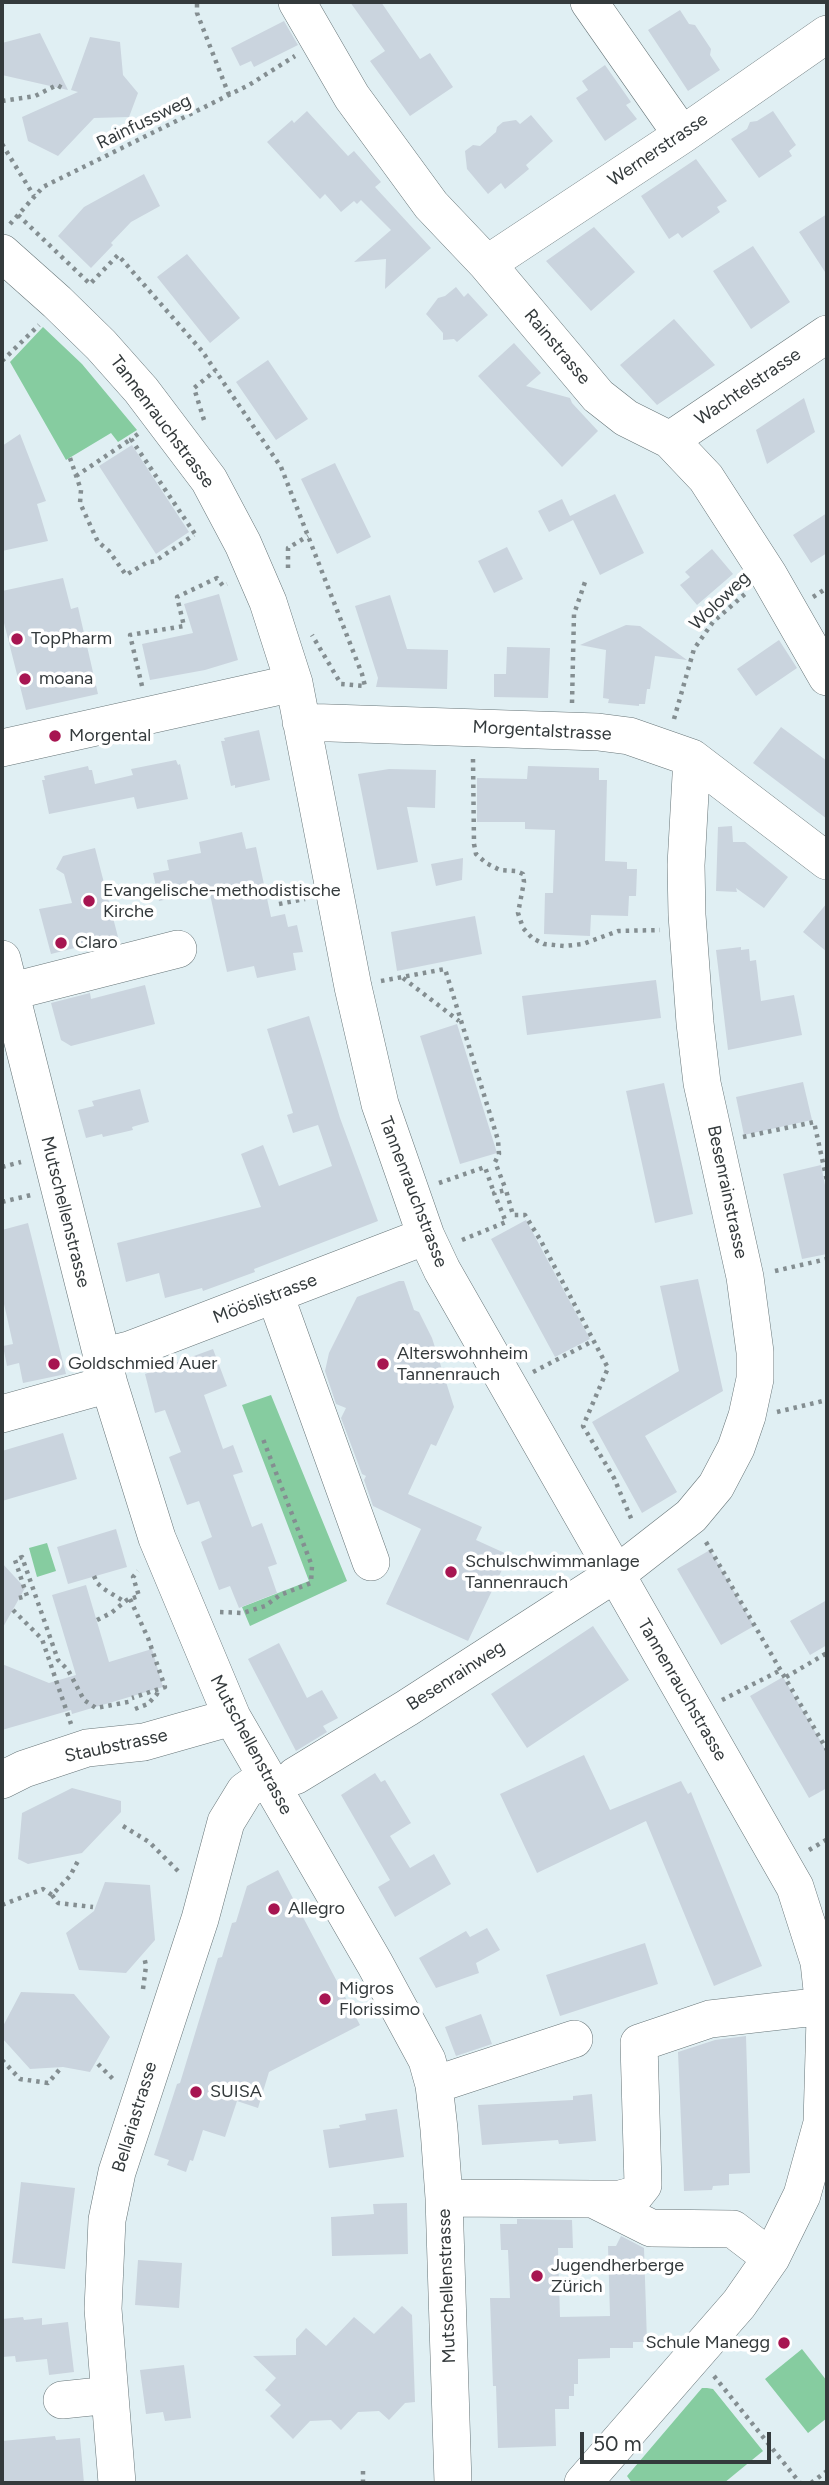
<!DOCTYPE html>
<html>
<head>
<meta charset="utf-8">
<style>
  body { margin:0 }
  #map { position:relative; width:829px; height:2485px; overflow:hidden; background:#e0eff3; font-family:Figtree,sans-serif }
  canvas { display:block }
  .frame { position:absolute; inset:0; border:4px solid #343a3c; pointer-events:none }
  .scale { position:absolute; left:580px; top:2432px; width:191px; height:32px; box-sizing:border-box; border:4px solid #343a3c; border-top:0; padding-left:9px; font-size:21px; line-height:24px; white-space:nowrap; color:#343a3c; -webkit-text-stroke:5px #fff; paint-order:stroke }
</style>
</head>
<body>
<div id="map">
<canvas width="829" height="2485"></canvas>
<div class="frame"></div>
<div class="scale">50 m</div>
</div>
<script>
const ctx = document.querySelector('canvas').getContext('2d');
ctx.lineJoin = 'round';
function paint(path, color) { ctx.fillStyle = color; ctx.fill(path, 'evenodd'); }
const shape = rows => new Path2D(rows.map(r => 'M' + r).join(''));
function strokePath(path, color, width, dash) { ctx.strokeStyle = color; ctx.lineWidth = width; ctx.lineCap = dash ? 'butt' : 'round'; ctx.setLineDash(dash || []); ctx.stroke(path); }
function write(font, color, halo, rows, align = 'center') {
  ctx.font = font + ' Figtree,sans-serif'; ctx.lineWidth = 7; ctx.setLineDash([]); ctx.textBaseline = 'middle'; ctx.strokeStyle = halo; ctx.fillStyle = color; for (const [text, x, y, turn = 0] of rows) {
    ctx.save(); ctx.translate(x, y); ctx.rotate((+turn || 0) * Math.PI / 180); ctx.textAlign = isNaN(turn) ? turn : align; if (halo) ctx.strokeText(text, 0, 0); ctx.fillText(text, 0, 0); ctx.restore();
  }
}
const green = shape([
  [43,327,82,364,137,430,118,442,111,433,66,460,10,362],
  [271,1395,347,1581,250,1626,242,1607,309,1581,242,1405],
  [47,1543,56,1571,37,1577,29,1548],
  [802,2349,827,2381,827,2418,808,2433,765,2379],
  [707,2388,713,2389,763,2451,724,2483,632,2483,627,2476,702,2388]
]);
const building = shape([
  [350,2,381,2,420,59,430,53,453,87,410,116,370,61,385,51],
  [680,10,689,24,695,25,711,49,710,55,720,70,688,91,648,30],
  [284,21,298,45,254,67,251,61,240,66,231,48],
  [40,33,68,90,2,75,2,43],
  [90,37,120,42,123,75,138,93,129,117,94,118,58,156,28,141,22,117,78,92,71,90],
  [605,65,631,102,626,105,637,119,605,141,576,98,588,90,582,81],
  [307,111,348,156,354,151,381,182,375,187,431,248,385,289,386,259,354,262,391,230,361,200,357,204,354,201,341,212,325,194,320,199,267,142,292,120,294,123],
  [773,111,796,145,789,151,792,156,759,178,731,139,747,129,750,122,757,121],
  [531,115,553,141,526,165,529,169,505,189,501,183,488,194,467,169,465,151,473,145,480,146,496,132,497,127,503,122,516,120,520,124],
  [696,159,727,201,717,207,720,212,682,238,678,233,669,239,641,196],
  [144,174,160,206,131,222,111,243,113,245,91,268,58,236,84,207],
  [827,214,827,275,799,232],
  [594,227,635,272,591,311,546,261],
  [753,246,790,302,751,329,713,271],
  [187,254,240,318,210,343,157,277],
  [456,287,464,297,468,293,488,315,457,342,454,339,443,340,443,333,426,314,438,298,445,296],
  [674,319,715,365,657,405,620,365],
  [514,343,541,373,526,386,570,398,572,403,598,431,562,467,478,376],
  [268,360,308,419,276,440,236,382],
  [804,398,815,432,767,464,756,430],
  [20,434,46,501,37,504,48,541,2,551,2,446],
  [132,445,189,532,156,554,99,466],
  [335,463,371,537,337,554,301,479],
  [615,494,644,553,600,575,573,520,549,532,538,511,562,499,570,516],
  [827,513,827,553,811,563,793,535],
  [507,547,523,579,494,593,478,561],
  [712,549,733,574,697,605,680,585,690,577,685,572],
  [63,578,71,609,78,607,98,694,26,710,2,615,2,591],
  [219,594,238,660,205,670,150,680,142,644,193,633,184,604],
  [390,595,407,649,448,650,447,689,376,687,378,678,355,606],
  [626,625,640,626,687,660,655,656,650,689,647,689,645,704,639,704,639,706,608,703,609,699,603,698,606,650,580,645],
  [779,640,797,668,756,696,737,669],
  [507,647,550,648,548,698,494,697,494,674,506,674],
  [781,727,827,761,827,819,753,763],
  [259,730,270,780,235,788,235,785,231,786,221,741,225,741,224,738],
  [176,760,178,765,180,764,188,799,137,809,134,797,49,814,42,780,45,780,44,776,88,766,89,770,92,770,95,784,133,775,131,769],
  [528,766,599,768,599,780,607,780,605,861,627,862,627,869,637,869,636,896,629,896,628,916,591,915,590,936,544,934,545,893,553,893,555,830,525,829,525,822,477,822,477,778,527,779],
  [389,769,436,770,435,808,407,807,418,862,377,870,358,774],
  [732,826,733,842,745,842,788,877,764,908,736,888,737,892,716,891,718,827],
  [242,832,246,849,256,847,271,917,285,914,288,927,297,925,303,952,293,953,296,970,257,978,254,966,227,972,209,890,159,901,153,873,169,870,167,860,201,853,199,842],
  [95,848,118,937,51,954,39,909,72,903,64,874,56,869,63,856],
  [463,858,462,880,436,886,431,864],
  [827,903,827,952,803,932],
  [475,916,482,954,397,971,391,932],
  [741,947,741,950,749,949,750,961,756,960,761,1001,794,995,802,1035,728,1050,716,950],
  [656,980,661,1018,527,1035,522,996],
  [145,985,155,1024,71,1046,61,1040,51,1003,90,993,91,999],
  [309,1016,340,1118,378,1221,254,1269,255,1272,203,1291,202,1288,165,1298,159,1273,126,1282,117,1243,261,1207,241,1154,263,1145,279,1186,332,1166,318,1125,293,1133,287,1115,293,1113,267,1029],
  [457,1024,497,1153,460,1164,420,1036],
  [803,1082,812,1120,744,1135,736,1097],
  [664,1083,693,1214,655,1223,626,1091],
  [140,1089,149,1122,132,1127,133,1130,103,1137,102,1134,86,1138,78,1110,94,1106,92,1101],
  [821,1165,827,1195,827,1254,802,1259,783,1174],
  [526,1220,590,1339,555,1357,491,1239],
  [28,1223,66,1374,23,1383,19,1363,7,1366,3,1346,13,1344,2,1295,2,1230],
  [698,1279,723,1391,645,1436,677,1492,642,1513,592,1422,679,1371,660,1286],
  [399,1281,404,1281,414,1310,419,1312,432,1338,454,1407,436,1446,431,1444,408,1494,482,1527,476,1540,509,1555,468,1641,386,1604,421,1529,373,1506,364,1480,366,1476,362,1474,341,1418,346,1408,336,1404,325,1371,329,1353,357,1297],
  [213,1349,227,1386,204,1395,223,1449,233,1445,243,1472,233,1475,252,1527,262,1523,277,1564,268,1567,277,1593,239,1608,230,1586,219,1590,201,1542,212,1537,199,1501,187,1505,169,1457,181,1452,165,1410,155,1413,145,1374],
  [63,1433,77,1479,2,1501,2,1451],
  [116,1529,127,1567,68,1584,57,1547],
  [710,1550,754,1626,721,1645,677,1569],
  [2,1563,25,1588,2,1629],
  [86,1585,109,1662,152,1649,163,1687,72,1714,71,1710,2,1730,2,1664,49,1683,76,1675,52,1595],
  [827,1600,827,1645,810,1655,790,1621],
  [593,1626,629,1680,527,1748,491,1694],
  [279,1643,307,1698,322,1690,338,1718,323,1726,327,1732,296,1751,248,1659],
  [783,1677,827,1752,827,1788,809,1798,750,1696],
  [584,1755,610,1810,681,1781,688,1794,691,1792,762,1966,714,1986,646,1821,537,1873,500,1794],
  [375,1773,381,1782,385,1780,411,1823,390,1836,410,1868,434,1854,451,1884,395,1917,378,1887,390,1880,341,1795],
  [72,1788,121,1801,121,1812,82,1853,28,1864,18,1859,22,1813],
  [278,1870,360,2025,269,2072,258,2108,237,2101,225,2137,203,2130,193,2161,190,2160,186,2172,167,2165,169,2160,154,2155,177,2084,180,2083,218,1958,222,1957,232,1923,236,1922,247,1886],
  [105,1882,150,1885,155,1940,126,1973,79,1970,66,1933,94,1911],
  [487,1928,500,1950,476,1963,479,1973,436,1988,419,1958,466,1931,470,1937],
  [645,1943,658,1984,560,2016,546,1975],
  [21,1992,74,1994,110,2037,90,2072,63,2067,30,2069,2,2038,2,2028],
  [481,2014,492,2044,456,2056,445,2027],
  [746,2036,750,2173,729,2174,729,2185,713,2186,712,2190,684,2191,678,2052,715,2040],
  [592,2094,596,2141,559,2144,558,2140,482,2145,478,2105,573,2100,573,2096],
  [397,2109,404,2157,329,2168,323,2130,340,2128,339,2125,366,2120,365,2114],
  [21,2182,75,2188,65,2269,12,2263],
  [407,2203,408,2254,332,2256,331,2217,374,2214,373,2204],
  [517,2219,572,2220,573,2248,558,2248,560,2317,610,2316,608,2246,616,2246,621,2236,644,2248,647,2342,633,2342,633,2348,610,2348,610,2358,578,2359,578,2384,574,2384,574,2396,569,2396,569,2409,555,2409,556,2446,498,2448,496,2386,493,2386,490,2298,510,2298,508,2250,501,2250,500,2224,517,2224],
  [138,2260,182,2263,179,2308,135,2305],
  [402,2306,412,2315,415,2402,405,2403,389,2420,379,2411,358,2412,341,2430,331,2420,310,2421,293,2439,270,2416,281,2405,265,2390,276,2378,253,2356,296,2355,296,2339,306,2328,326,2346,354,2317,374,2334],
  [23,2317,24,2320,42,2318,42,2325,68,2322,74,2372,49,2375,47,2359,16,2362,15,2356,2,2357,2,2319],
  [184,2365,191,2418,165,2421,163,2412,146,2414,140,2370],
  [55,2436,56,2440,80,2438,84,2483,2,2483,2,2441]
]);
const path = shape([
  [197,4,197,13,229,95],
  [2,101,35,96,57,85,64,89],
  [2,144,34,196],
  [18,215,90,284,118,255,202,351,281,467,362,674,365,686,341,684,312,635],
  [10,224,43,187,249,85,295,56],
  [2,361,39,325],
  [204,420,194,388,215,371],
  [138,434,131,439,195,534],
  [70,458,81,490,80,503,98,542,109,551,126,575,146,563,155,561,194,535],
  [76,476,131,439],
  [288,568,288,548,308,536],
  [813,597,827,588],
  [142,686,130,635,184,626,177,597,217,578,223,586,227,584],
  [572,703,574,614,585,582],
  [674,719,694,649,713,622,745,594],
  [473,759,474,844,476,854,486,863,500,870,516,871,523,874,524,882,518,913,523,928,532,938,544,944,564,946,583,944,618,931,660,930],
  [279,904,305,899],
  [403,978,459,1021],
  [381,981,445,969,498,1140,499,1154,495,1162,506,1190],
  [743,1137,814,1122,827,1181],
  [2,1167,21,1162],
  [439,1183,485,1167,494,1193],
  [2,1202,31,1195],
  [462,1240,506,1222,494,1193,506,1190,513,1215,525,1215,541,1241,608,1368,583,1426,614,1478,633,1523],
  [775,1271,827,1259],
  [533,1372,593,1341],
  [777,1412,827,1400],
  [706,1542,827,1750],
  [94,1576,97,1583,104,1589,125,1602],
  [19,1598,27,1596,15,1560,22,1557,58,1660,68,1670,84,1700,96,1708,133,1701],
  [130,1599,148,1638,165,1687,132,1698],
  [13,1610,42,1639,71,1724],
  [220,1612,243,1613,265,1606,280,1595,311,1583,312,1566,263,1439],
  [97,1620,111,1613,127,1600,139,1596,133,1577,138,1571],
  [786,1677,827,1653],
  [722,1700,781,1670],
  [135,1709,148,1704,157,1694,158,1690],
  [123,1826,149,1842,180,1873],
  [809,1850,826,1840],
  [52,1895,58,1903,93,1907],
  [2,1905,43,1889,52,1895,70,1876,79,1859],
  [143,1989,146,1966,144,1956],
  [2,2060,20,2079,48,2083,60,2069],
  [98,2064,116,2082],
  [714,2376,800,2483],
  [363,2471,363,2483],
  [811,2483,827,2471]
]);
const minor = shape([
  [297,2,352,97,431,205,487,264,598,396,626,418,670,440,706,478,768,574,827,677],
  [589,2,682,135],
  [2,253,57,302,101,345,141,390,209,480,243,544,268,602,294,683,353,987,380,1104,426,1236,442,1270,795,1887,819,1962,825,2018,822,2123,802,2195,771,2258,739,2304,583,2483],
  [487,264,682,135,827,34],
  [670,440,827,334],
  [301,722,598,732,629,736,692,758,827,861],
  [2,748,294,683],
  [2,959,109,1384,157,1538,232,1717,375,1964,427,2060,434,2085,439,2129,444,2198,453,2483],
  [9,992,178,949],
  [275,1295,371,1562],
  [101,1357,129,1350,166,1336,426,1236],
  [2,1414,109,1384],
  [295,1776,407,1708,627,1566,691,1516,716,1486,736,1448,747,1416,755,1379,755,1352,745,1277,702,1083,695,1023,687,915,686,865,692,758],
  [2,1780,24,1769,87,1748,144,1742,232,1717],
  [434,2085,574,2039],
  [444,2198,593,2199,651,2228,733,2229,771,2258],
  [593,2199,620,2199,635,2195,643,2185,639,2043,710,2019,824,2006],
  [62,2400,110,2395],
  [117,2483,103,2309,107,2220,117,2172,200,1919,226,1822,245,1791,265,1777]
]);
const markers = [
  [17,639,7,"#a71551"],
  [25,679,7,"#a71551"],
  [55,736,7,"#a71551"],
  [89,901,7,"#a71551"],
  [61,943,7,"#a71551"],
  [54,1364,7,"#a71551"],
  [383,1364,7,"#a71551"],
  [451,1572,7,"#a71551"],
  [274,1909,7,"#a71551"],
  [325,1999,7,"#a71551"],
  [196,2092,7,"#a71551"],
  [537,2276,7,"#a71551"],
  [784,2343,7,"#a71551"]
];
const streetNames = [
  ["Rainfussweg",144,122,-26],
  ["Wernerstrasse",658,150,-34],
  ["Rainstrasse",557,347,50],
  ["Wachtelstrasse",748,387,-34],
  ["Tannenrauchstrasse",162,422,53],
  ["Woloweg",720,601,-44],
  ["Morgentalstrasse",542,731,3],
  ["Tannenrauchstrasse",413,1192,69],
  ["Besenrainstrasse",727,1192,78],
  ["Mutschellenstrasse",65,1212,76],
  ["Mööslistrasse",265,1299,-21],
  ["Besenrainweg",456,1676,-33],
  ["Tannenrauchstrasse",682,1690,60],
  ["Mutschellenstrasse",251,1745,62],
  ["Staubstrasse",116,1746,-12],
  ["Bellariastrasse",135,2117,-73],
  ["Mutschellenstrasse",447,2286,-92]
];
const poiNames = [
  ["TopPharm",31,639],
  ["moana",39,679],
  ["Morgental",69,736],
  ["Evangelische-methodistische",103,891],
  ["Kirche",103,912],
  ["Claro",75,943],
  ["Alterswohnheim",397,1354],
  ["Tannenrauch",397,1375],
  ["Goldschmied Auer",68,1364],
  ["Schulschwimmanlage",465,1562],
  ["Tannenrauch",465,1583],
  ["Allegro",288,1909],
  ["Migros",339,1989],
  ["Florissimo",339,2010],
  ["SUISA",210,2092],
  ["Jugendherberge",551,2266],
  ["Zürich",551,2287],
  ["Schule Manegg",770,2343,"right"]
];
paint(green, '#86cca0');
paint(building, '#cad4de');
strokePath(minor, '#677578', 38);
strokePath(path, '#848e91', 4.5, [3.5, 5]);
strokePath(minor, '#fff', 37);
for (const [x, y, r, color] of markers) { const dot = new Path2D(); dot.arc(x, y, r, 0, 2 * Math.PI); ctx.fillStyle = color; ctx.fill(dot); strokePath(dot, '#fff', 2.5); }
write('18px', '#343a3c', '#fff', streetNames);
write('18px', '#343a3c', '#fff', poiNames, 'left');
</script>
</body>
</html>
